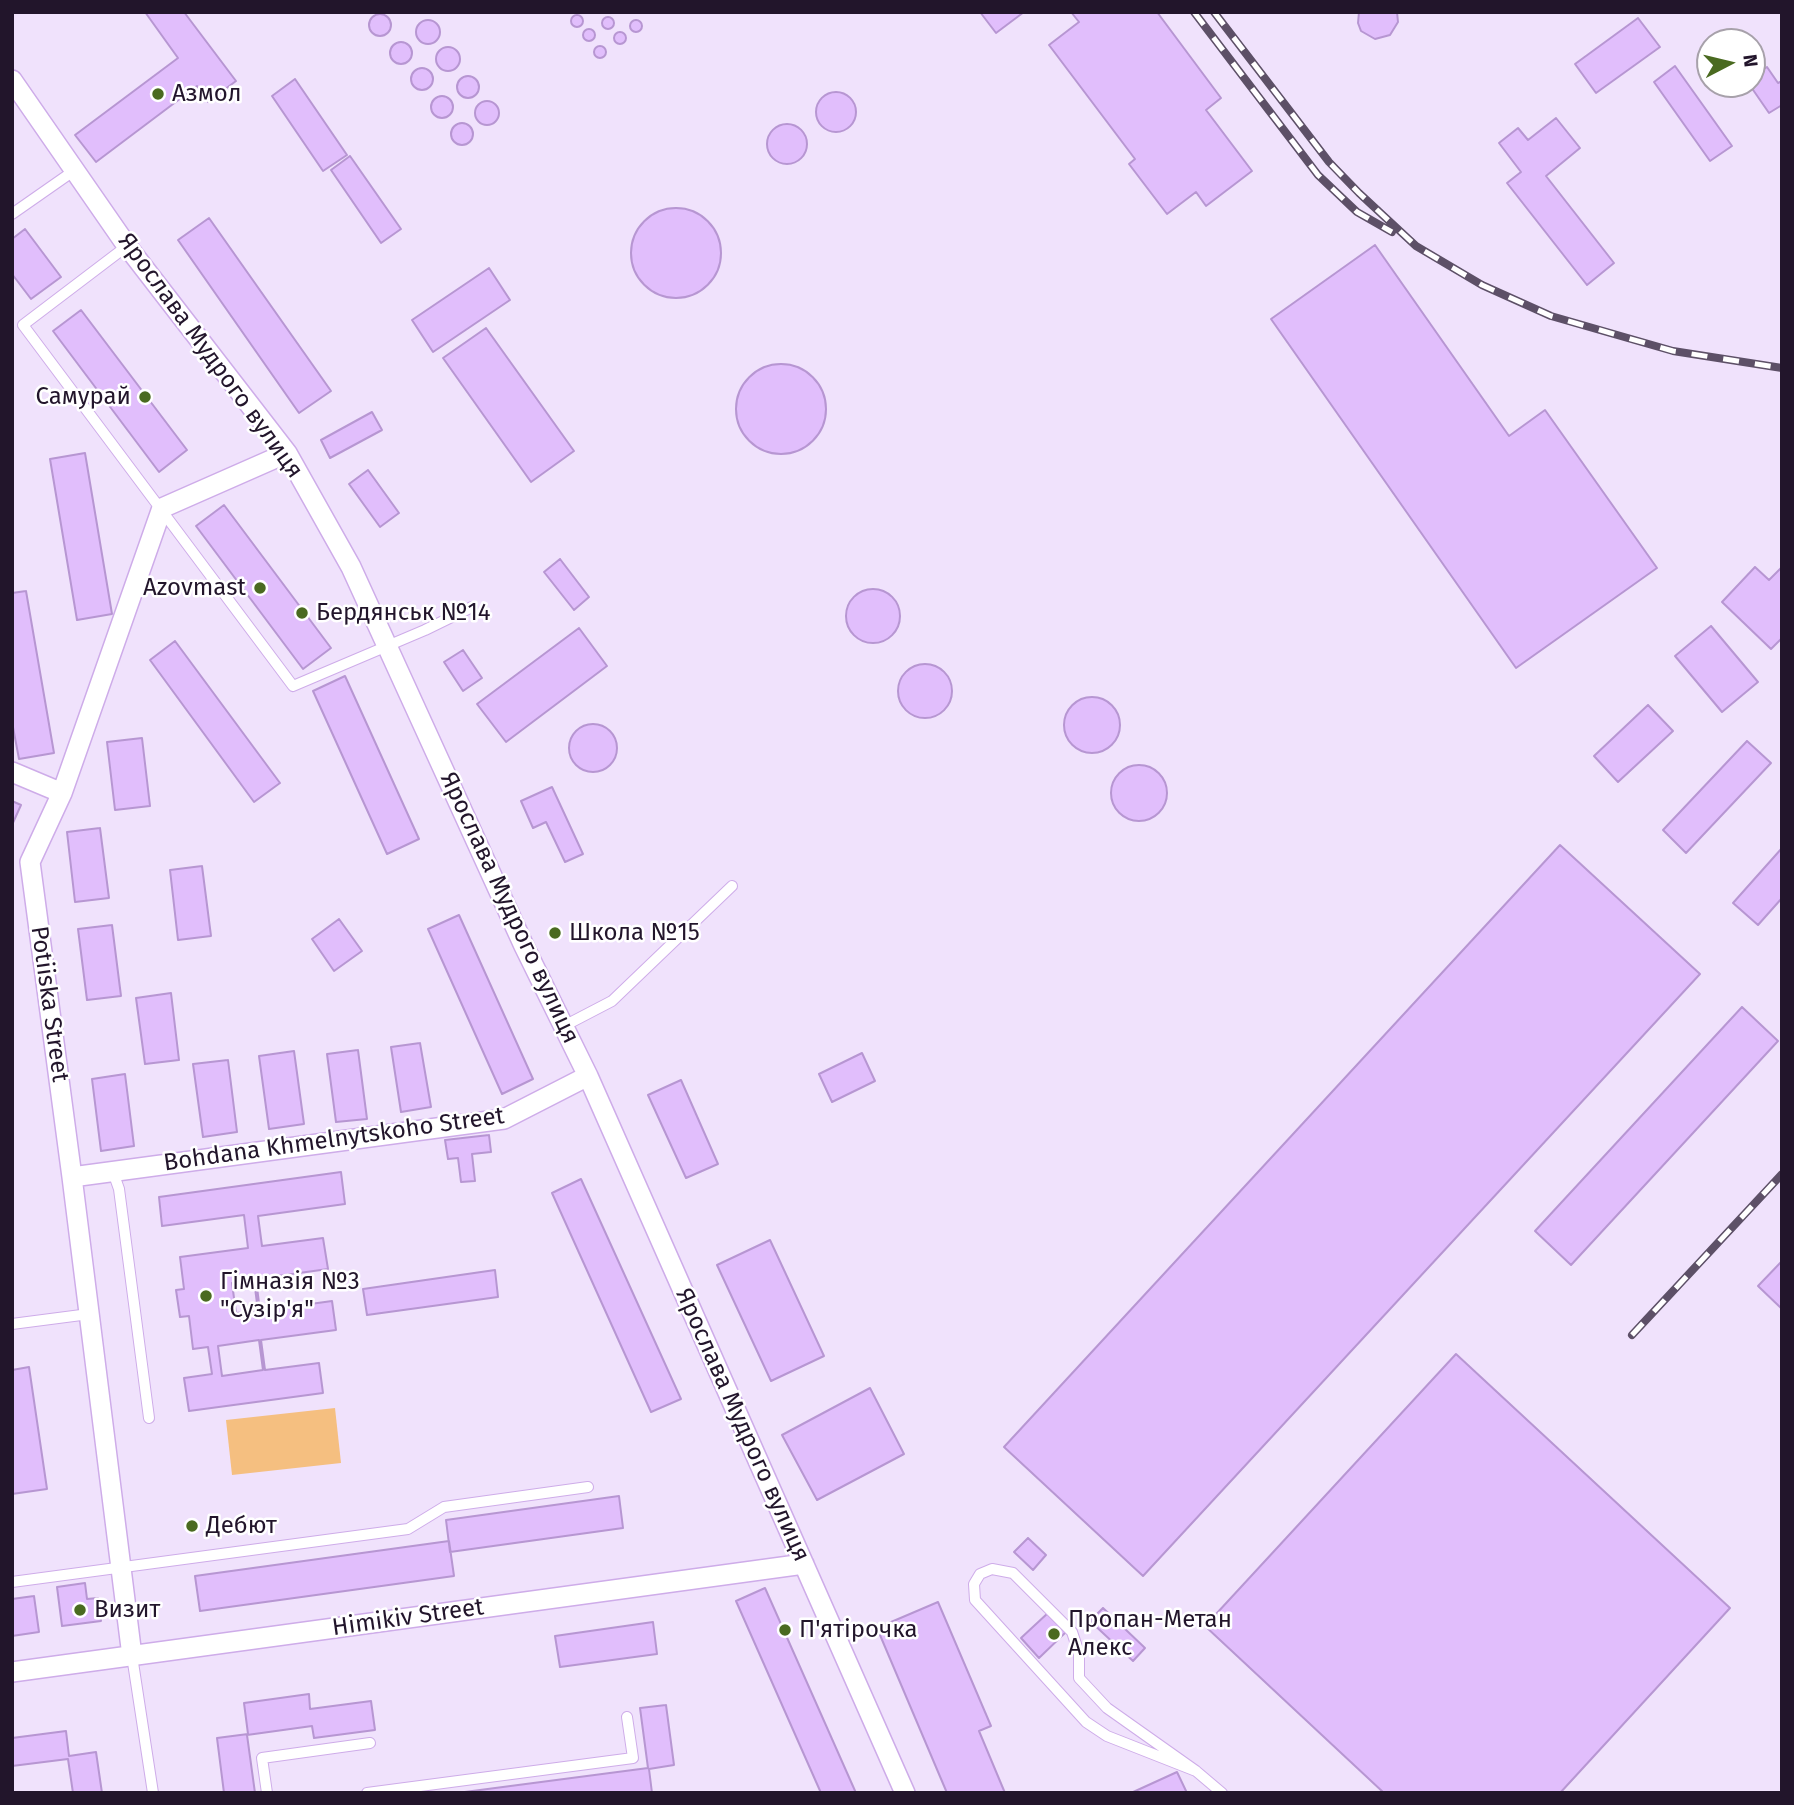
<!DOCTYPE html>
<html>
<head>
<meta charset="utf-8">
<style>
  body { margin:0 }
  #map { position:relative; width:1794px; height:1805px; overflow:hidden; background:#f0e2fc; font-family:"Fira Sans",sans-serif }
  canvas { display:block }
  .frame { position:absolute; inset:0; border:14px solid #22152b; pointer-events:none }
  .north { position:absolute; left:1696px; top:28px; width:70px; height:70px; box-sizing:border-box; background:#fff; border:2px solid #a7a1aa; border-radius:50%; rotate:83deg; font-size:19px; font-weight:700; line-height:28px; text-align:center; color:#22152b }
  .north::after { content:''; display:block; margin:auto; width:24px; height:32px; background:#4a6a20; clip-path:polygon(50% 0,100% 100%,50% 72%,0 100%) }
</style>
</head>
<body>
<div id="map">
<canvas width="1794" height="1805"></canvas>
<div class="frame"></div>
<div class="north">N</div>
</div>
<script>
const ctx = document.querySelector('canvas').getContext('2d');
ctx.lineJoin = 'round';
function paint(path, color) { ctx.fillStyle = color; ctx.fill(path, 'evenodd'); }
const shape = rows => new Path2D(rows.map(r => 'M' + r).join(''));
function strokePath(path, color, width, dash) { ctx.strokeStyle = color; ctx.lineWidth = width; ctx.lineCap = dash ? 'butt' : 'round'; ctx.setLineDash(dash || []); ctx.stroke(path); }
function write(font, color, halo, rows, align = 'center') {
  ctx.font = font + ' "Fira Sans",sans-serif'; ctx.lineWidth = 5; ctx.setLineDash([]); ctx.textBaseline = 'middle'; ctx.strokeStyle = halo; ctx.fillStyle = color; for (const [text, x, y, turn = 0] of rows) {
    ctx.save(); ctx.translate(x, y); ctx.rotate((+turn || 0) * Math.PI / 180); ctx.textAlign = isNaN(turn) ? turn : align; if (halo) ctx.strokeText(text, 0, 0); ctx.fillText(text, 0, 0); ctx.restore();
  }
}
const green = shape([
  [335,1408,341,1463,232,1475,226,1420]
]);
const building = shape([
  [145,12,184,12,236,81,208,102,197,86,96,162,75,135,178,58,145,12],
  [980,12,1024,12,996,33,980,12],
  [1071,12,1157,12,1221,98,1206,110,1252,171,1206,206,1196,192,1167,214,1129,164,1135,159,1049,45,1079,22,1071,12],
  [1359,12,1397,12,1398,22,1390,35,1375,39,1361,31,1358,23,1359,12],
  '369 25a11 11 0 1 1 22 0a11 11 0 1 1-22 0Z',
  '571 21a6 6 0 1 1 12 0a6 6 0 1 1-12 0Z',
  '602 23a6 6 0 1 1 12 0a6 6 0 1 1-12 0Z',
  [1638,18,1660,47,1596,93,1575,64,1638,18],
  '630 26a6 6 0 1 1 12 0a6 6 0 1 1-12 0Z',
  '416 32a12 12 0 1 1 24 0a12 12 0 1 1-24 0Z',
  '583 35a6 6 0 1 1 12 0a6 6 0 1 1-12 0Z',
  '614 38a6 6 0 1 1 12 0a6 6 0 1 1-12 0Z',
  '390 53a11 11 0 1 1 22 0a11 11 0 1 1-22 0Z',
  '594 52a6 6 0 1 1 12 0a6 6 0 1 1-12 0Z',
  '436 59a12 12 0 1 1 24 0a12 12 0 1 1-24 0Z',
  [1675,66,1732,146,1710,161,1654,82,1675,66],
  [1767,67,1778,83,1782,81,1782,105,1769,113,1749,84,1752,84,1752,77,1767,67],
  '411 79a11 11 0 1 1 22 0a11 11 0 1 1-22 0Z',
  '457 87a11 11 0 1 1 22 0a11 11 0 1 1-22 0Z',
  [295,79,347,155,323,171,272,96,295,79],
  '816 112a20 20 0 1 1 40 0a20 20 0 1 1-40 0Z',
  '431 107a11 11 0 1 1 22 0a11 11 0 1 1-22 0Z',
  '475 113a12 12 0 1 1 24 0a12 12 0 1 1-24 0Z',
  [1556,118,1580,148,1546,176,1614,263,1587,285,1507,183,1521,172,1499,143,1518,128,1528,140,1556,118],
  '451 134a11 11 0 1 1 22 0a11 11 0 1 1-22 0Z',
  '767 144a20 20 0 1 1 40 0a20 20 0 1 1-40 0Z',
  [350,156,401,229,381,243,331,170,350,156],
  '631 253a45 45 0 1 1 90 0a45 45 0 1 1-90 0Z',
  [209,218,331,391,299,413,178,240,209,218],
  [25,229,61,277,31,299,12,274,12,239,25,229],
  [1375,245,1509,436,1545,410,1657,568,1516,668,1271,319,1375,245],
  [489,268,510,300,433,352,412,320,489,268],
  [81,310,187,450,159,472,53,331,81,310],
  [486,328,574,451,531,482,443,358,486,328],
  '736 409a45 45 0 1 1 90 0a45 45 0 1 1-90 0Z',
  [372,412,382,430,330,458,321,440,372,412],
  [85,453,112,614,77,620,50,459,85,453],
  [368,470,399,513,380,527,349,484,368,470],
  [224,505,331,648,303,669,196,526,224,505],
  [560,559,589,597,574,610,544,572,560,559],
  [1755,567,1769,580,1782,567,1782,638,1771,649,1722,602,1755,567],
  '846 616a27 27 0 1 1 54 0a27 27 0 1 1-54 0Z',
  [26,591,54,753,19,759,12,722,12,593,26,591],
  [1711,626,1758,682,1722,712,1675,656,1711,626],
  [579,628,607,666,506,742,477,704,579,628],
  [175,641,280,783,254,802,150,660,175,641],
  [463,650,482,678,463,691,444,662,463,650],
  '898 691a27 27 0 1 1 54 0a27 27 0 1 1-54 0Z',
  [345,676,419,839,387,854,313,691,345,676],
  '1064 725a28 28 0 1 1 56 0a28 28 0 1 1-56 0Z',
  [1648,705,1673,731,1618,782,1594,756,1648,705],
  '569 748a24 24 0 1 1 48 0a24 24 0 1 1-48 0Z',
  [142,738,150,806,115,810,107,742,142,738],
  [1747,741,1771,763,1686,853,1663,830,1747,741],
  '1111 793a28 28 0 1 1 56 0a28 28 0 1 1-56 0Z',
  [552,787,583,854,565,862,546,822,533,828,521,801,552,787],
  [12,801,21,805,12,825,12,801],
  [100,828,109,898,75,902,67,832,100,828],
  [1560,845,1700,974,1143,1576,1004,1447,1560,845],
  [1782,848,1782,898,1758,925,1733,903,1782,848],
  [202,866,211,936,178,940,170,870,202,866],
  [459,915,533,1079,502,1094,428,929,459,915],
  [339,919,362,951,334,971,312,939,339,919],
  [112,925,121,996,87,1000,78,929,112,925],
  [171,993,179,1060,145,1064,136,998,171,993],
  [1742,1007,1778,1041,1571,1265,1535,1231,1742,1007],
  [420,1043,431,1107,401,1112,391,1047,420,1043],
  [358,1050,367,1119,336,1122,327,1054,358,1050],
  [294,1051,304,1124,269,1129,259,1056,294,1051],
  [862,1053,875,1081,832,1102,819,1074,862,1053],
  [228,1060,237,1132,203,1137,193,1064,228,1060],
  [125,1074,134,1146,101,1151,92,1079,125,1074],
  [681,1080,718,1164,686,1178,648,1095,681,1080],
  [489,1135,491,1152,472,1154,475,1181,461,1182,458,1158,448,1159,445,1140,489,1135],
  [341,1172,345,1204,258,1216,262,1246,323,1238,328,1269,256,1279,260,1311,332,1301,336,1330,261,1340,265,1370,319,1363,323,1393,189,1411,184,1378,212,1374,208,1347,193,1349,189,1316,180,1317,176,1290,184,1289,180,1257,248,1248,244,1215,162,1226,159,1197,341,1172],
  [254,1280,258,1311,236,1313,232,1283,254,1280],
  [259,1340,263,1370,222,1376,218,1346,259,1340],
  [581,1179,681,1399,651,1412,552,1193,581,1179],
  [770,1240,824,1356,771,1381,717,1265,770,1240],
  [1782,1261,1782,1309,1758,1286,1782,1261],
  [495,1270,498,1297,367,1315,363,1289,495,1270],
  [1456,1354,1730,1608,1560,1793,1384,1793,1205,1626,1456,1354],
  [29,1367,47,1489,12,1494,12,1370,29,1367],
  [870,1388,904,1454,817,1500,782,1435,870,1388],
  [619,1496,623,1528,450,1552,446,1520,619,1496],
  [1028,1538,1046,1555,1033,1570,1014,1552,1028,1538],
  [449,1541,454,1576,200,1611,195,1576,449,1541],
  [85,1583,87,1599,98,1598,101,1621,62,1626,57,1587,85,1583],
  [765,1588,856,1793,821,1793,736,1601,765,1588],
  [34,1596,39,1632,12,1636,12,1599,34,1596],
  [938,1602,991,1726,979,1731,1005,1793,947,1793,877,1628,938,1602],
  [1103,1608,1145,1648,1133,1661,1090,1621,1103,1608],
  [1049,1612,1067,1631,1039,1658,1021,1638,1049,1612],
  [653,1622,657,1654,560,1667,555,1636,653,1622],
  [309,1694,310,1709,371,1701,375,1730,314,1738,312,1726,247,1735,255,1793,224,1793,217,1738,248,1734,244,1703,309,1694],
  [666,1705,674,1765,649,1769,652,1793,457,1793,648,1768,640,1708,666,1705],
  [66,1731,69,1756,96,1752,102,1793,73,1793,68,1759,12,1766,12,1738,66,1731],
  [1177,1772,1187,1793,1131,1793,1177,1772]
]);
const lane = shape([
  [12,214,75,170],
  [127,246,23,325,293,686,425,630,472,607],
  [564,1026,612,1001,732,886],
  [113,1172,119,1189,149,1418],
  [12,1324,89,1314],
  [12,1582,408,1529,444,1507,588,1487],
  [132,1656,153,1793],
  [1196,1771,1107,1736,1086,1722,975,1600,974,1584,980,1574,992,1569,1013,1573,1072,1632,1079,1653,1079,1678,1107,1708,1196,1771,1222,1793],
  [267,1793,262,1758,370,1743],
  [367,1793,633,1758,627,1717]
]);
const street = shape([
  [12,80,127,246,287,453,351,567,524,946,588,1076,905,1793],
  [12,772,62,793],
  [72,1177,504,1119,588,1076],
  [132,1656,72,1177,30,862,62,793,162,508,287,453],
  [12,1672,804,1564]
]);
const rail = shape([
  [1194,12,1318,175,1357,212,1392,232],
  [1214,12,1329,162,1359,193,1416,246,1482,285,1551,316,1673,351,1782,368],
  [1632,1335,1782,1174]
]);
const markers = [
  [158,94,7,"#4a6a20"],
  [145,397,7,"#4a6a20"],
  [260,588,7,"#4a6a20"],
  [302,613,7,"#4a6a20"],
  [555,933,7,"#4a6a20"],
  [206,1296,7,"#4a6a20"],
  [192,1526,7,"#4a6a20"],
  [80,1610,7,"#4a6a20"],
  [785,1630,7,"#4a6a20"],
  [1054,1634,7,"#4a6a20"]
];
const poiNames = [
  ["Азмол",172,94],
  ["Самурай",131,397,"right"],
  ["Azovmast",246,588,"right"],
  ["Бердянськ №14",316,613],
  ["Школа №15",569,933],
  ["Гімназія №3",220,1282],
  ["\"Сузір'я\"",220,1310],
  ["Дебют",206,1526],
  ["Визит",94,1610],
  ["Пропан-Метан",1068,1620],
  ["Алекс",1068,1648],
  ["П'ятірочка",799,1630]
];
const streetNames = [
  ["Ярослава Мудрого вулиця",210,356,54],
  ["Ярослава Мудрого вулиця",509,908,65],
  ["Potiiska Street",49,1004,82],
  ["Bohdana Khmelnytskoho Street",334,1140,-8],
  ["Ярослава Мудрого вулиця",742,1425,66],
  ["Himikiv Street",408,1618,-8]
];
paint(green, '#f5bf80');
paint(building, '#e1befc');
strokePath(building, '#b796d2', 2);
strokePath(lane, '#ceace9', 12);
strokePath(street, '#ceace9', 22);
strokePath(lane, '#fff', 10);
strokePath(street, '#fff', 19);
strokePath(rail, '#5d5067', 8);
strokePath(rail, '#fff', 5, [16]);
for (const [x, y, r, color] of markers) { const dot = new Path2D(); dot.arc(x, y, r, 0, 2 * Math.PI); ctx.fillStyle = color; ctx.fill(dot); strokePath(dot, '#fff', 2.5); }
write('24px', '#22152b', '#fff', poiNames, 'left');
write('24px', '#22152b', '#fff', streetNames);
</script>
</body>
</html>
